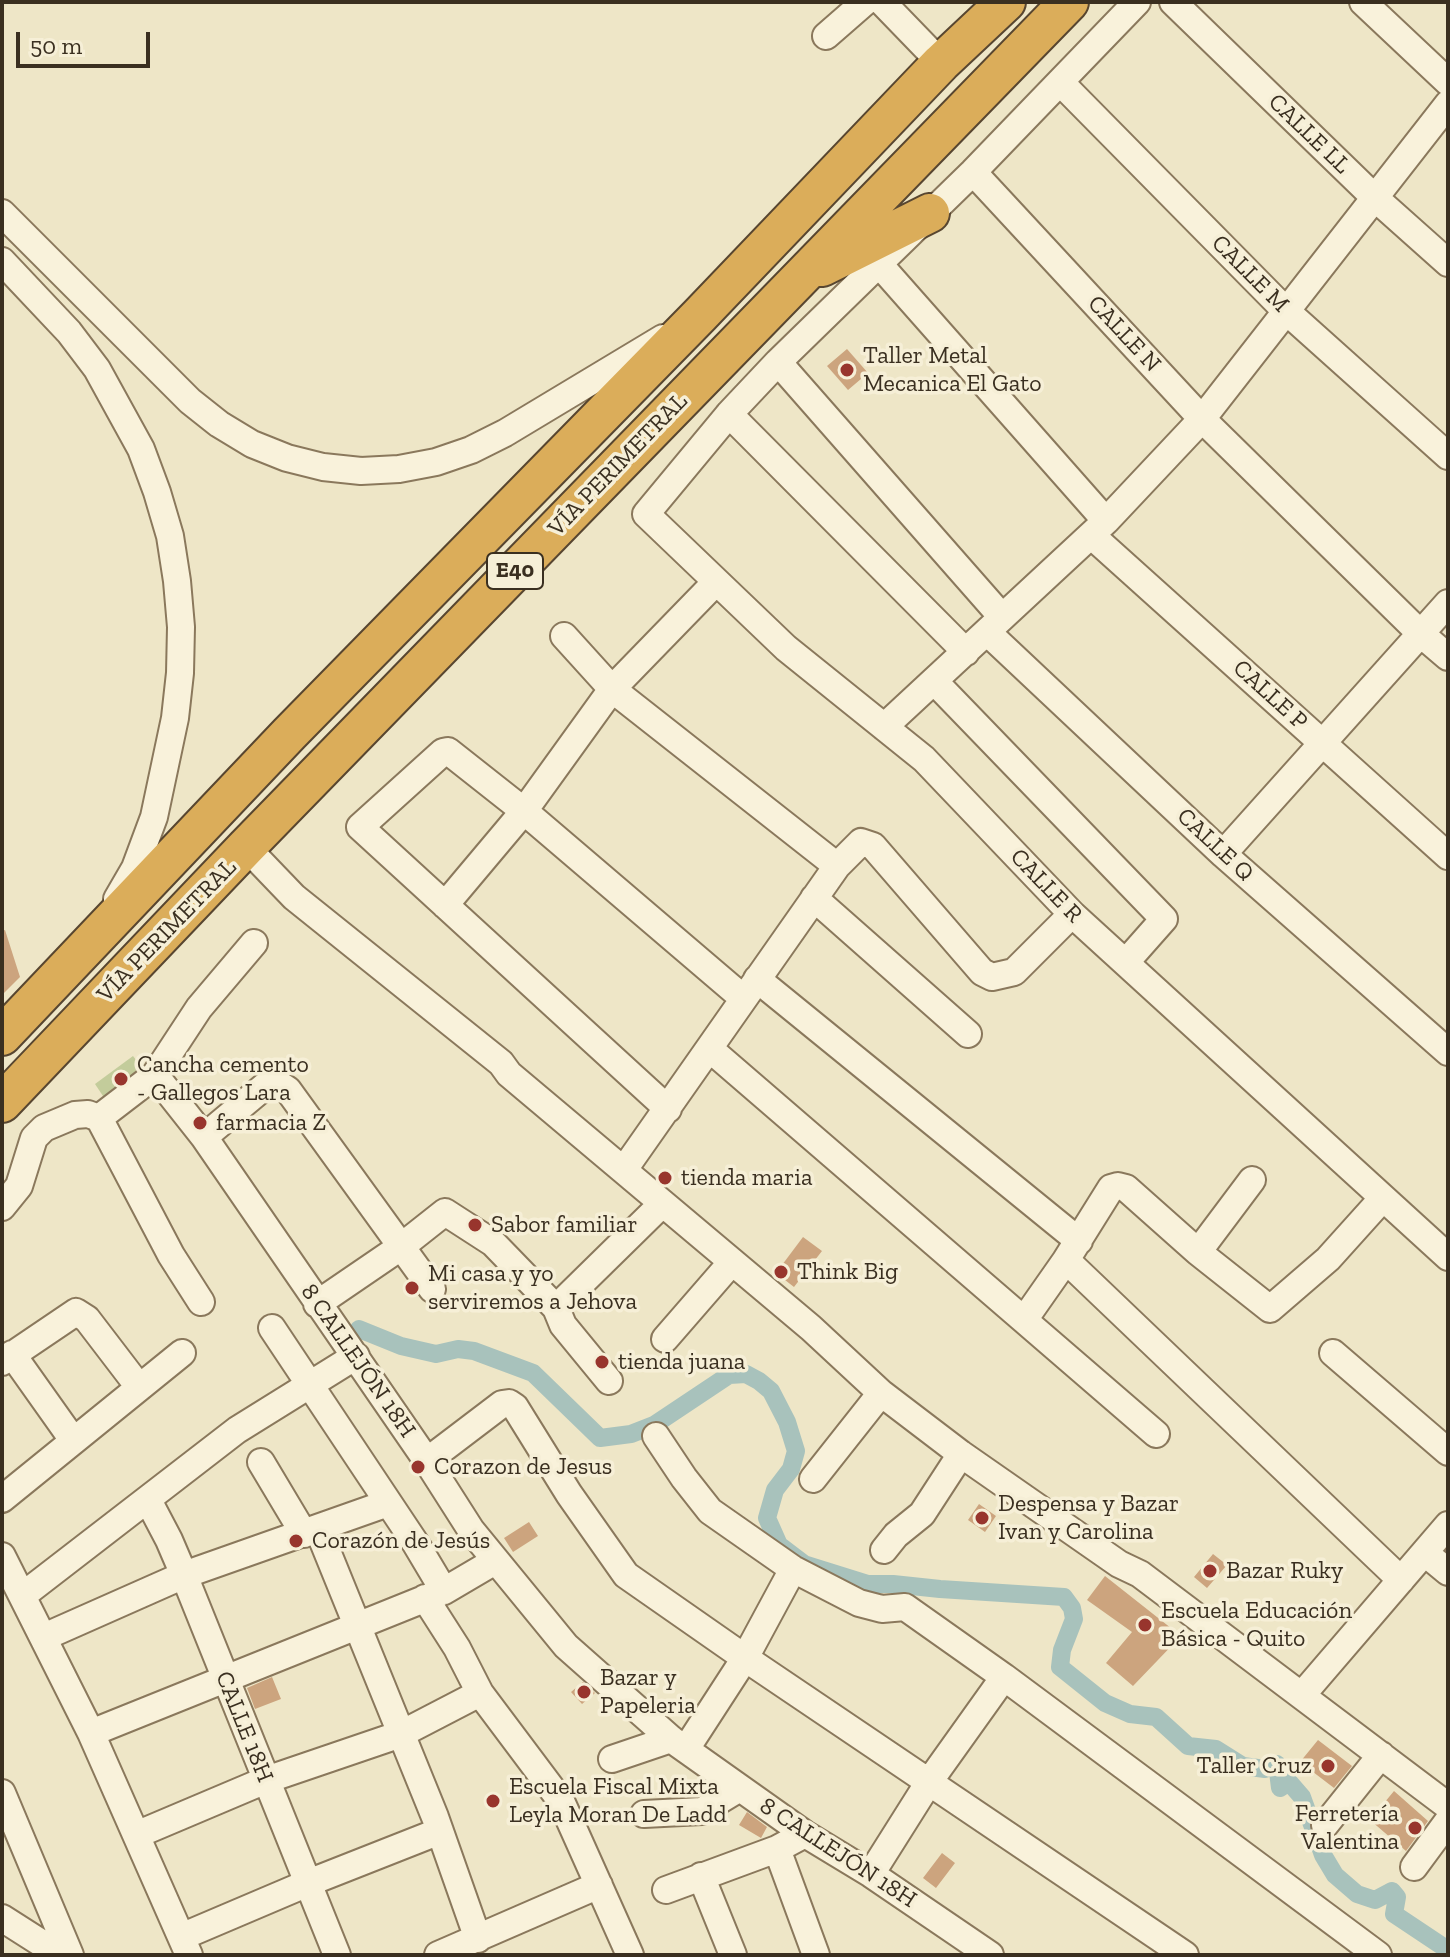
<!DOCTYPE html>
<html>
<head>
<meta charset="utf-8">
<style>
  body { margin:0 }
  #map { position:relative; width:1450px; height:1957px; overflow:hidden; background:#eee6c7; font-family:"Zilla Slab",serif }
  canvas { display:block }
  .frame { position:absolute; inset:0; border:4px solid #3a2f20; pointer-events:none }
  .scale { position:absolute; left:16px; top:32px; width:134px; height:36px; box-sizing:border-box; border:4px solid #3a2f20; border-top:0; padding-left:10px; font-size:24px; line-height:28px; white-space:nowrap; color:#3a2f20; -webkit-text-stroke:6px #f6efd7; paint-order:stroke }
</style>
</head>
<body>
<div id="map">
<canvas width="1450" height="1957"></canvas>
<div class="frame"></div>
<div class="scale">50 m</div>
</div>
<script>
const ctx = document.querySelector('canvas').getContext('2d');
ctx.lineJoin = 'round';
function paint(path, color) { ctx.fillStyle = color; ctx.fill(path, 'evenodd'); }
const shape = rows => new Path2D(rows.map(r => 'M' + r).join(''));
function strokePath(path, color, width, dash) { ctx.strokeStyle = color; ctx.lineWidth = width; ctx.lineCap = dash ? 'butt' : 'round'; ctx.setLineDash(dash || []); ctx.stroke(path); }
function write(font, color, halo, rows, align = 'center') {
  ctx.font = font + ' "Zilla Slab",serif'; ctx.lineWidth = 7; ctx.setLineDash([]); ctx.textBaseline = 'middle'; ctx.strokeStyle = halo; ctx.fillStyle = color; for (const [text, x, y, turn = 0] of rows) {
    ctx.save(); ctx.translate(x, y); ctx.rotate((+turn || 0) * Math.PI / 180); ctx.textAlign = isNaN(turn) ? turn : align; if (halo) ctx.strokeText(text, 0, 0); ctx.fillText(text, 0, 0); ctx.restore();
  }
}
const green = shape([
  [133,1056,147,1074,109,1105,95,1084]
]);
const canal = shape([
  [359,1329,401,1346,436,1354,458,1349,474,1351,533,1373,600,1438,631,1434,654,1425,729,1375,746,1374,759,1381,771,1391,787,1422,796,1451,791,1469,775,1490,767,1518,779,1545,804,1564,868,1584,893,1584,940,1589,1064,1597,1072,1608,1074,1619,1062,1650,1060,1667,1105,1703,1130,1714,1156,1717,1188,1746,1216,1749,1243,1766,1265,1769,1277,1764,1280,1788,1289,1782,1302,1797,1323,1855,1335,1875,1357,1894,1375,1900,1392,1891,1397,1897,1394,1914,1448,1950]
]);
const building = shape([
  [847,349,868,373,848,390,827,366],
  [5,930,20,977,2,995,2,931],
  [803,1237,822,1251,794,1287,776,1273],
  [979,1504,996,1516,985,1532,968,1520],
  [529,1522,538,1536,513,1552,504,1538],
  [1213,1554,1227,1565,1207,1588,1194,1577],
  [1105,1576,1181,1636,1133,1686,1106,1663,1132,1632,1087,1600],
  [272,1677,281,1699,255,1709,247,1688],
  [583,1682,595,1693,582,1704,571,1692],
  [1318,1740,1352,1766,1334,1788,1300,1762],
  [1394,1791,1428,1821,1406,1851,1370,1820],
  [747,1812,767,1827,761,1838,739,1825],
  [942,1853,955,1863,936,1888,923,1878]
]);
const minor = shape([
  [882,2,941,63],
  [1137,2,973,172,778,362,729,414,646,514,786,648,924,759,1072,914,1448,1257],
  [1173,2,1374,197,1448,263],
  [1363,2,1448,82],
  [826,36,865,2],
  [1061,83,1285,310,1448,456],
  [973,172,1202,419,1421,634,1448,657],
  [2,213,190,401,219,424,252,444,287,458,323,467,361,471,399,469,436,462,471,450,505,433,663,338],
  [2,261,69,332,97,369,141,449,157,492,170,536,177,581,181,627,180,673,175,718,154,817,135,868,117,899],
  [879,264,1106,521],
  [778,362,1002,617],
  [729,414,966,652],
  [1091,535,1448,856],
  [987,632,1223,854,1448,1052],
  [564,636,612,689,837,866],
  [934,681,1164,919,1126,962],
  [884,727,1106,521,1202,419,1448,104],
  [246,847,294,897,501,1063,509,1074,811,1328,881,1393,961,1454,1119,1564,1140,1574,1448,1806],
  [1223,854,1448,603],
  [814,898,968,1034],
  [445,905,524,811,612,689,715,583],
  [757,979,1079,1241],
  [711,1050,1156,1434],
  [155,1075,204,1137,427,1461,471,1530,566,1646,671,1739,805,1834,871,1874,990,1955],
  [668,1109,360,827,443,752,448,751,524,811,743,998],
  [204,1137,265,1086,276,1082,288,1090,432,1289],
  [630,1161,837,866,861,842,873,846,982,972,992,977,1014,972,1072,914],
  [1382,1199,1328,1259,1270,1309,1198,1252,1126,1188,1118,1186,1111,1188,1066,1260,1401,1580],
  [2,1207,19,1186,34,1138,44,1128,75,1115,88,1114,99,1118],
  [1198,1252,1252,1180],
  [201,1302,171,1255,99,1118,155,1075,199,1008,254,943],
  [317,1304,402,1246,445,1212,493,1243,556,1308,662,1204],
  [556,1308,563,1325,609,1381],
  [1024,1320,1066,1260],
  [272,1328,416,1544,444,1591],
  [665,1339,731,1263],
  [1333,1353,1448,1452],
  [12,1354,73,1440],
  [2,1362,76,1312,87,1319,139,1387],
  [656,1436,684,1478,710,1511,793,1569,859,1603,882,1609,905,1607,1004,1677,1378,1955],
  [427,1461,502,1404,509,1403,515,1407,569,1494,626,1575,745,1658,1185,1955],
  [261,1462,304,1534],
  [813,1479,881,1393],
  [2,1499,182,1353],
  [148,1500,169,1540,184,1575,337,1955],
  [318,1529,435,1817,478,1939],
  [884,1550,896,1535,922,1514,961,1454],
  [1425,1553,1448,1572],
  [2,1556,91,1733,189,1955],
  [22,1596,237,1430,356,1356],
  [425,1598,457,1648,480,1693,561,1801,630,1955],
  [44,1637,184,1575,388,1503],
  [1302,1695,1448,1525],
  [91,1733,444,1591,495,1561],
  [686,1749,745,1658,793,1569],
  [612,1759,671,1739],
  [2,1793,70,1955],
  [644,1814,702,1811,740,1788],
  [1325,1825,1381,1755],
  [136,1835,266,1780,401,1734,480,1693],
  [777,1849,816,1955],
  [1414,1867,1448,1821],
  [871,1874,929,1782,1004,1677],
  [701,1876,733,1955],
  [666,1890,777,1849,805,1834],
  [2,1918,60,1955],
  [181,1937,308,1883,440,1831],
  [438,1955,599,1885]
]);
const highway = shape([
  [822,267,930,213],
  [2,1036,289,734,700,315,941,63,1006,2],
  [2,1103,246,847,1069,2]
]);
const markers = [
  [847,370,8,"#98352d"],
  [121,1079,8,"#98352d"],
  [200,1123,8,"#98352d"],
  [665,1178,8,"#98352d"],
  [475,1225,8,"#98352d"],
  [781,1272,8,"#98352d"],
  [412,1288,8,"#98352d"],
  [602,1362,8,"#98352d"],
  [418,1467,8,"#98352d"],
  [982,1518,8,"#98352d"],
  [296,1541,8,"#98352d"],
  [1210,1571,8,"#98352d"],
  [1145,1625,8,"#98352d"],
  [584,1692,8,"#98352d"],
  [1328,1766,8,"#98352d"],
  [493,1801,8,"#98352d"],
  [1415,1828,8,"#98352d"]
];
const shields = [
  [515,571,56]
];
const shieldNames = [
  ["E40",515,571]
];
const streetNames = [
  ["CALLE LL",1309,134,44],
  ["CALLE M",1250,274,45],
  ["CALLE N",1124,334,47],
  ["VÍA PERIMETRAL",618,465,-46],
  ["CALLE P",1270,695,42],
  ["CALLE Q",1215,845,43],
  ["CALLE R",1046,886,46],
  ["VÍA PERIMETRAL",167,931,-46],
  ["8 CALLEJÓN 18H",358,1361,55],
  ["CALLE 18H",244,1727,68],
  ["8 CALLEJÓN 18H",838,1853,33]
];
const poiNames = [
  ["Taller Metal",863,356],
  ["Mecanica El Gato",863,384],
  ["Cancha cemento",137,1065],
  ["- Gallegos Lara",137,1093],
  ["farmacia Z",216,1123],
  ["tienda maria",681,1178],
  ["Sabor familiar",491,1225],
  ["Think Big",797,1272],
  ["Mi casa y yo",428,1274],
  ["serviremos a Jehova",428,1302],
  ["tienda juana",618,1362],
  ["Corazon de Jesus",434,1467],
  ["Despensa y Bazar",998,1504],
  ["Ivan y Carolina",998,1532],
  ["Corazón de Jesús",312,1541],
  ["Bazar Ruky",1226,1571],
  ["Escuela Educación",1161,1611],
  ["Básica - Quito",1161,1639],
  ["Bazar y",600,1678],
  ["Papeleria",600,1706],
  ["Taller Cruz",1312,1766,"right"],
  ["Escuela Fiscal Mixta",509,1787],
  ["Leyla Moran De Ladd",509,1815],
  ["Ferretería",1399,1814,"right"],
  ["Valentina",1399,1842,"right"]
];
paint(green, '#c3cc9b');
strokePath(canal, '#a8c2bc', 18);
paint(building, '#cca47e');
strokePath(minor, '#8a785c', 30);
strokePath(highway, '#584630', 42);
strokePath(minor, '#f9f2db', 26);
strokePath(highway, '#dbad5a', 38);
for (const [x, y, r, color] of markers) { const dot = new Path2D(); dot.arc(x, y, r, 0, 2 * Math.PI); ctx.fillStyle = color; ctx.fill(dot); strokePath(dot, '#f6efd7', 3); }
for (const [x, y, w] of shields) { const box = new Path2D(); box.roundRect(x - w / 2, y - 18, w, 36, 6); ctx.fillStyle = '#f6efd7'; ctx.fill(box); strokePath(box, '#3a2f20', 2); }
write('bold 22px', '#3a2f20', null, shieldNames);
write('24px', '#3a2f20', '#f6efd7', streetNames);
write('24px', '#3a2f20', '#f6efd7', poiNames, 'left');
</script>
</body>
</html>
